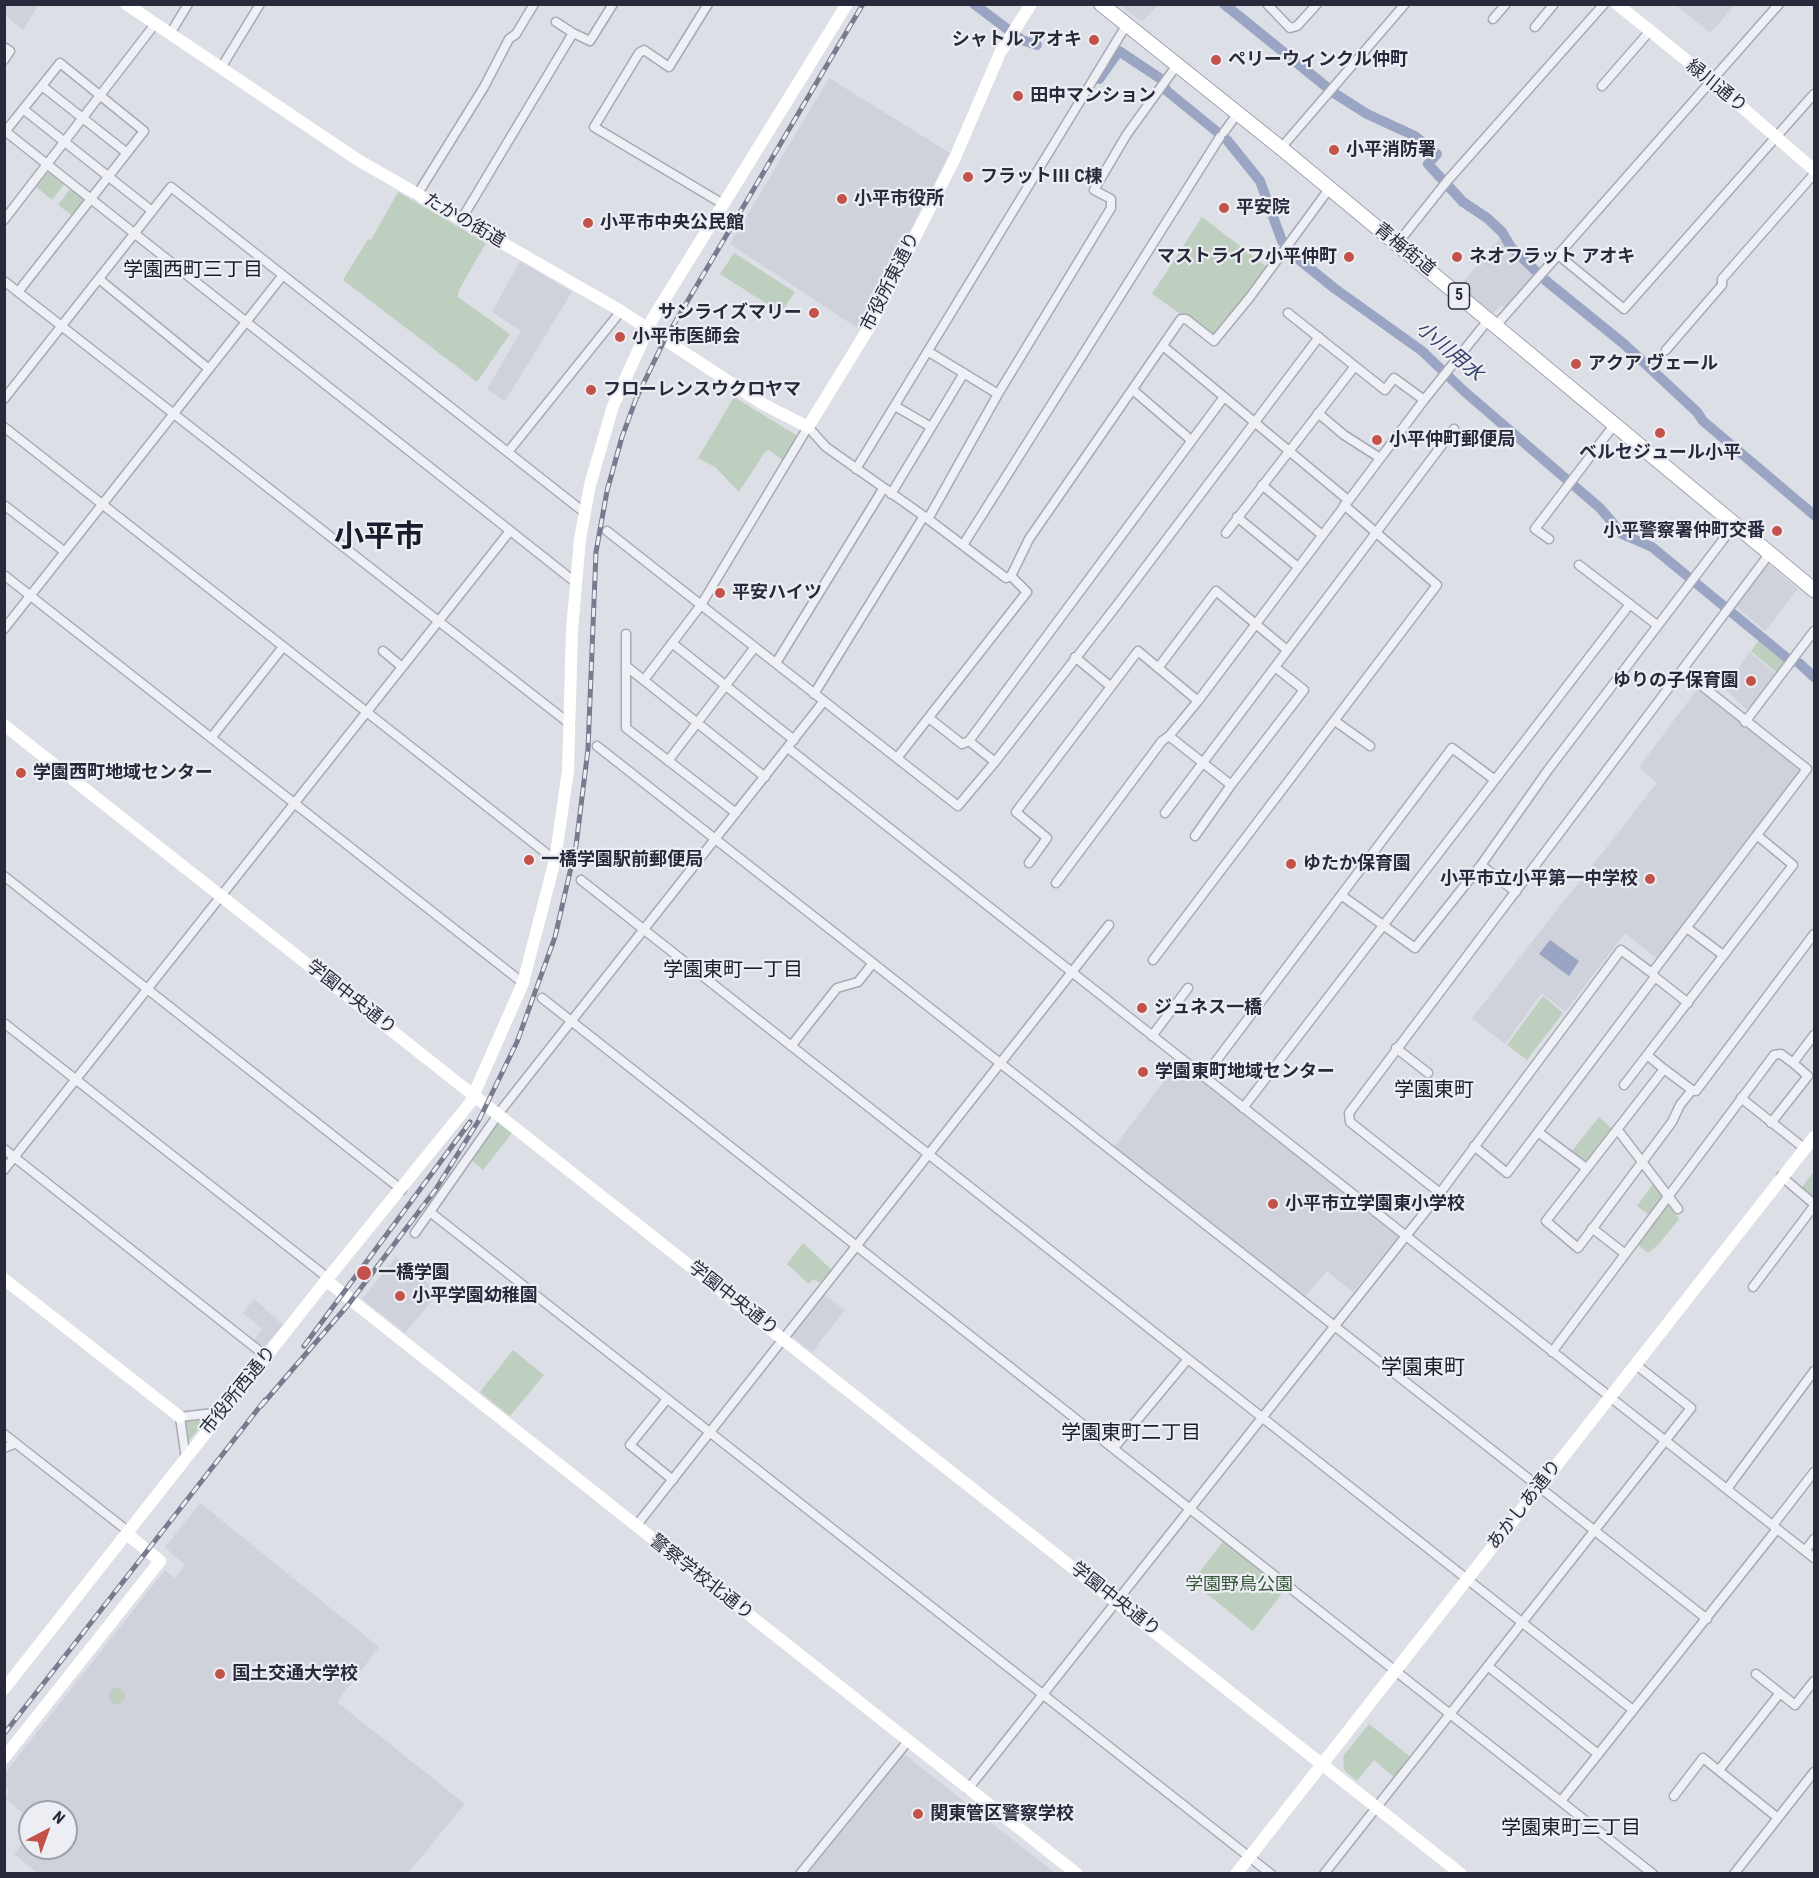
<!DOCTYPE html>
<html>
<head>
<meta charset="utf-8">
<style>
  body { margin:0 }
  #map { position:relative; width:1819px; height:1878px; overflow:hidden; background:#dddfe6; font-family:"Roboto Condensed",sans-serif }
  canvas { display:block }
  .frame { position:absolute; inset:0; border:6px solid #282a3b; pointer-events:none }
  .north { position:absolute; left:18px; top:1800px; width:60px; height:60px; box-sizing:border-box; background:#eceef4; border:2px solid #9ea0aa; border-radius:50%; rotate:41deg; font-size:16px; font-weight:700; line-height:24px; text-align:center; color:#282a3b }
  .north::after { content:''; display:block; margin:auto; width:21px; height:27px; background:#c3534a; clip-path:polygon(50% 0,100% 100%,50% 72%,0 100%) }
</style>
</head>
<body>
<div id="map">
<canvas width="1819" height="1878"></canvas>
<div class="frame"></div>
<div class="north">N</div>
</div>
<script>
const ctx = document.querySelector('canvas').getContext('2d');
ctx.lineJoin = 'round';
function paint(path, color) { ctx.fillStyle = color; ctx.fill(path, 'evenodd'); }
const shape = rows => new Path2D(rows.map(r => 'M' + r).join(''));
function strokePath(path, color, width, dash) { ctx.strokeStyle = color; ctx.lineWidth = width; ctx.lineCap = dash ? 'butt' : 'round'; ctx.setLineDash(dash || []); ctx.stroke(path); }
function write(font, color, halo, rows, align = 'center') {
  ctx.font = font + ' "Roboto Condensed","Noto Sans JP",sans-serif'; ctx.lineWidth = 4.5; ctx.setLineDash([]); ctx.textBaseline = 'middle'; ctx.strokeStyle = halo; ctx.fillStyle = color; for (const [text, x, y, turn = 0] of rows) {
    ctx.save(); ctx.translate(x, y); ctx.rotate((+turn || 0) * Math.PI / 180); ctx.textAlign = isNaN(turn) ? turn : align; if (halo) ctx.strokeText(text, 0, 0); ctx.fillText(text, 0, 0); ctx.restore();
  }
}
const built = shape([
  [4,5,5,4,39,5,23,30,5,15],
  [1120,5,1158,5,1142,22],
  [1676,5,1735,5,1710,33],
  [829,78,950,153,859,329,730,244],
  [1499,239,1536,273,1506,309,1501,305,1493,313,1460,286],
  [520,261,572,292,505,401,487,389,521,331,492,312],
  [1767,563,1798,589,1765,631,1735,606],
  [1750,652,1777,675,1749,712,1724,688],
  [1698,688,1801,769,1657,959,1625,933,1565,1012,1542,993,1505,1044,1472,1018,1657,783,1639,767],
  [1179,1061,1399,1236,1353,1292,1327,1271,1304,1298,1114,1147],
  [396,1257,439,1292,405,1333,362,1299],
  [824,1294,845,1310,812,1352,792,1336],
  [254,1299,283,1325,262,1349,253,1341,262,1329,243,1313],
  [200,1503,379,1647,337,1702,465,1804,408,1873,39,1874,14,1854,30,1834,30,1848,66,1848,66,1812,30,1812,30,1820,5,1798,9,1791,5,1787,5,1773,165,1570,175,1578,185,1565,165,1547],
  [904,1754,1055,1873,808,1873]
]);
const green = shape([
  [49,171,65,183,52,200,36,187],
  [70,189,85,200,73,216,58,205],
  [398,192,486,243,459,290,458,297,510,334,477,382,343,280,368,239,371,240],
  [1202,217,1267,267,1215,338,1152,294],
  [734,253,795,292,781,313,720,274],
  [734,397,796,435,799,440,785,462,769,450,765,452,739,492,715,467,698,458],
  [1760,639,1786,661,1777,673,1751,651],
  [1543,996,1563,1013,1527,1060,1507,1045],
  [1599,1117,1612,1129,1589,1160,1583,1161,1571,1152],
  [496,1119,513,1132,483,1170,467,1156],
  [1814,1171,1814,1197,1802,1187],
  [1653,1184,1661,1194,1661,1199,1649,1215,1637,1206],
  [1665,1205,1670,1206,1679,1219,1658,1245,1648,1253,1637,1244],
  [803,1243,831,1269,820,1283,813,1279,809,1284,787,1264],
  [513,1350,544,1375,510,1416,480,1392],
  [207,1419,189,1441,186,1422],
  [1224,1540,1286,1588,1253,1631,1192,1582],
  '109 1696a8 8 0 1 1 16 0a8 8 0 1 1-16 0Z',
  [1369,1724,1412,1758,1395,1778,1374,1760,1357,1781,1344,1770,1343,1756]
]);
const water = shape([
  [1550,940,1579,961,1569,976,1539,954]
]);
const canal = shape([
  [974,4,1022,40,1037,45],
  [1224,4,1334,93,1367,114,1415,136,1437,154,1428,164,1463,202,1487,218,1502,232,1511,247,1545,280,1624,344,1697,412,1703,421,1814,515],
  [1099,79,1119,51,1161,79,1167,91,1227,140,1260,181,1282,241,1291,253,1334,288,1422,351,1465,392,1600,508,1622,534,1652,547,1787,658,1799,663,1814,677]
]);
const street = shape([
  [708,4,669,67,644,50,639,53,594,127,723,204],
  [1267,4,1290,28,1297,26,1317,4],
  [1493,19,1506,4],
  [556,22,573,33],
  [1535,27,1554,4],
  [170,34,188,4],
  [4,47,10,51,4,60],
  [221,68,260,4],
  [42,86,127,153],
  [1602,86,1649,32],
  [23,109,152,211],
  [5,131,575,582],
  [1224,132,1238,113],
  [4,133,60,63,144,131,18,292],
  [1281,148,1405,4],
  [417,195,484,87,509,39,516,34,534,4],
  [4,220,155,24],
  [461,220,573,33,590,41,613,4],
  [1397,244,1448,180,1604,4],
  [1557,254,1624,309,1814,94],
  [99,279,209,369],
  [4,281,570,724],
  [1288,313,1385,390,1394,378,1424,400],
  [1163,346,1348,500],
  [1666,350,1722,285,1722,279,1814,174],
  [929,352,998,394],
  [1133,390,1191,440],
  [4,399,171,187,585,513],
  [895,406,931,427],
  [1318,413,1344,435,1380,458],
  [4,427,555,860],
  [508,452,621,311],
  [856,469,1127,24],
  [1262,485,1322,535],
  [891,494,964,373],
  [4,505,65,552],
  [1237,517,1298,567],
  [928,519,998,394,1111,208,1111,199,1094,190,1127,134,1177,65],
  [607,531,701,605,644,680],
  [1226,533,1355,366],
  [1549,539,1535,529,1614,425],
  [963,545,1220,137],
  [1579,565,1657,625],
  [4,575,523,983],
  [1011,576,1029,539,1181,319,1186,319,1214,341,1250,297,1329,189],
  [4,629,283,275],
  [626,634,626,728,736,813],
  [672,643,794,740],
  [383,651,402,667],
  [1075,657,1110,686],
  [776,663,883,489],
  [626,666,765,777],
  [1158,668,1216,591,1287,650],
  [814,694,924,516],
  [929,718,962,744,969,741,995,762],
  [1335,721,1370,746],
  [1745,722,1814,631],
  [1169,736,1231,785,1195,836],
  [211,738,283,647],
  [969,741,1224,397],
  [597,746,1707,1619],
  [788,748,1814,1558],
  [897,758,1027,592,1011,576,1006,578,928,519,826,447,808,427,701,605,824,701,958,806,995,762,1117,605,1319,337],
  [668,761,755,647],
  [1231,785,1304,690,1275,667],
  [1165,813,1454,429],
  [1029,863,1047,838,1016,812,1138,651,1198,701],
  [1481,865,1516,892],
  [4,876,402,1190],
  [581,880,1633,1710],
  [1056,883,1162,741,1169,736,1198,701,1424,400,1485,324,1499,322,1779,4],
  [1341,895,1415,948,1481,865,1548,770,1735,524],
  [1687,928,1723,955],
  [1153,960,1437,585,1344,505],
  [1655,977,1688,1003],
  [542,998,1653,1874],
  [4,1023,328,1278],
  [1152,1036,1188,988],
  [791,1046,837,988,858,982,873,963],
  [1396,1048,1428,1073],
  [1647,1055,1664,1069],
  [1204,1077,1452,748,1495,780],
  [1624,1085,1793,865,1758,836],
  [1692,1090,1664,1069,1546,1221,1578,1248,1672,1122,1680,1105,1692,1090,1696,1091,1814,934],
  [1741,1098,1804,1148],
  [1243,1108,1630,604],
  [1771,1123,1808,1076,1793,1063],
  [1617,1129,1678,1209],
  [1538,1132,1586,1168],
  [1474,1146,1507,1173,1655,977,1652,973],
  [4,1149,267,1357],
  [4,1170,510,531],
  [1781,1176,1814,1204],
  [1440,1193,1350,1122,1349,1113,1770,553],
  [430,1212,1271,1874],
  [1592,1228,1624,1253],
  [415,1233,502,1109,824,701],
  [1753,1287,1814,1206],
  [1552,1352,1774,1055,1781,1054,1793,1063,1814,1035],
  [667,1399,630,1445,673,1480],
  [4,1434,129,1532],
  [4,1448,16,1443],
  [1114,1448,1188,1359],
  [186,1459,180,1417,222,1412],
  [1727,1489,1814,1371],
  [1773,1525,1814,1472],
  [636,1526,1109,925],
  [1805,1551,1814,1539],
  [1489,1667,1598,1754],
  [1756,1674,1795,1705,1814,1681],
  [1719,1770,1780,1693],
  [968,1789,1440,1193,1621,950,1652,973,1807,769,1682,670],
  [1674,1796,1703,1758,1778,1818],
  [1561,1801,1777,1529],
  [800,1874,908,1741],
  [1324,1874,1691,1408,1635,1364],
  [1734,1874,1814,1772]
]);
const secondary = shape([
  [126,4,358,160,621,311,763,404,808,427,870,326,954,160,1000,53,1031,4],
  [1617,4,1712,81,1814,170],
  [4,725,1461,1874],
  [4,1279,180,1417],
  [327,1281,1077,1874],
  [4,1689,328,1278,470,1103,523,983,555,860,568,771,572,630,580,539,590,485,613,406,653,318,847,4],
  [4,1758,160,1561,127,1534],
  [1236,1874,1814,1137]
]);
const primary = shape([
  [1101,4,1281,148,1814,590]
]);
const rail = shape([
  [304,1346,470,1122],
  [261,1406,348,1305,436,1189,479,1120,517,1042,555,937,576,846,588,749,596,552,607,491,622,437,636,399,664,341,863,4],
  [4,1734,265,1400]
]);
const markers = [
  [1094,40,6,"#c3534a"],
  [1216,60,6,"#c3534a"],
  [1018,96,6,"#c3534a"],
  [1334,150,6,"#c3534a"],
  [968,177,6,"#c3534a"],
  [842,199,6,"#c3534a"],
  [1224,208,6,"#c3534a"],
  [588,223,6,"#c3534a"],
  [1349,257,6,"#c3534a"],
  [1457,257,6,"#c3534a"],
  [814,313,6,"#c3534a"],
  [620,337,6,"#c3534a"],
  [1576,364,6,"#c3534a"],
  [591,390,6,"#c3534a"],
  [1660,433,6,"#c3534a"],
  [1377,440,6,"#c3534a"],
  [1777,531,6,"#c3534a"],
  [720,593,6,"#c3534a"],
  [1751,681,6,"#c3534a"],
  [21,773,6,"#c3534a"],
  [529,860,6,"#c3534a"],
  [1291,864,6,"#c3534a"],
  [1650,879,6,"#c3534a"],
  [1142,1008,6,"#c3534a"],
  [1143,1072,6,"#c3534a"],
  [1273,1204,6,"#c3534a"],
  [364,1273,8,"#c3534a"],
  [400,1296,6,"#c3534a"],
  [220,1674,6,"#c3534a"],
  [918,1814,6,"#c3534a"]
];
const shields = [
  [1459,296,21]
];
const shieldNames = [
  ["5",1459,296]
];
const poiNames = [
  ["シャトル アオキ",1082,40,"right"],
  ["ペリーウィンクル仲町",1228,60],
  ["田中マンション",1030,96],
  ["小平消防署",1346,150],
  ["フラットⅢ C棟",980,177],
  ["小平市役所",854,199],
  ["平安院",1236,208],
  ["小平市中央公民館",600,223],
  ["マストライフ小平仲町",1337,257,"right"],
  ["ネオフラット アオキ",1469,257],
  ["サンライズマリー",802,313,"right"],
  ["小平市医師会",632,337],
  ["アクア ヴェール",1588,364],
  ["フローレンスウクロヤマ",603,390],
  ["小平仲町郵便局",1389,440],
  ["ベルセジュール小平",1660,453,"center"],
  ["小平警察署仲町交番",1765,531,"right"],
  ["平安ハイツ",732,593],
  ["ゆりの子保育園",1739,681,"right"],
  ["学園西町地域センター",33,773],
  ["一橋学園駅前郵便局",541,860],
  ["ゆたか保育園",1303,864],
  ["小平市立小平第一中学校",1638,879,"right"],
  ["ジュネス一橋",1154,1008],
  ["学園東町地域センター",1155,1072],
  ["小平市立学園東小学校",1285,1204],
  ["一橋学園",378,1273],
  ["小平学園幼稚園",412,1296],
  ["国土交通大学校",232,1674],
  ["関東管区警察学校",930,1814]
];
const streetNames = [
  ["緑川通り",1716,87,39],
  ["たかの街道",464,221,30],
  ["青梅街道",1404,250,39],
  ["市役所東通り",891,282,-63],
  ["学園中央通り",351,998,38],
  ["学園中央通り",733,1299,38],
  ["市役所西通り",239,1391,-51],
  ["あかしあ通り",1525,1505,-52],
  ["警察学校北通り",701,1578,38],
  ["学園中央通り",1115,1600,38]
];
const parkNames = [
  ["学園野鳥公園",1239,1585]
];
const neighbourhoodNames = [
  ["学園西町三丁目",193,271],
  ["学園東町一丁目",733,971],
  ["学園東町",1434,1091],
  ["学園東町二丁目",1131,1434],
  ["学園東町三丁目",1571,1829]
];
const waterNames = [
  ["小川用水",1449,352,40]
];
const quarterNames = [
  ["学園東町",1423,1369]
];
const townNames = [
  ["小平市",379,538]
];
paint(built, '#cfd1db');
paint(green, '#bfcfbf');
paint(water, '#9aa5c4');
strokePath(canal, '#9aa5c4', 10);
strokePath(street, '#a7a9b3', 11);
strokePath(primary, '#9da1b1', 16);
strokePath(street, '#eff0f5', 8);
strokePath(secondary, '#fff', 12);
strokePath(primary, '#fff', 14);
strokePath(rail, '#787b8e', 5);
strokePath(rail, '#eceef4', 3, [9]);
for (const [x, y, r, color] of markers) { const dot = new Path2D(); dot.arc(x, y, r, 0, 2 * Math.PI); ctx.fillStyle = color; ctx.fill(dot); strokePath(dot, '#eceef4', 2); }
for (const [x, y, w] of shields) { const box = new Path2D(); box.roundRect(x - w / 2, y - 13, w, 26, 4.5); ctx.fillStyle = '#eceef4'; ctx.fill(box); strokePath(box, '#282a3b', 1.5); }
write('bold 16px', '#282a3b', null, shieldNames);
write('bold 18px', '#282a3b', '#eceef4', poiNames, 'left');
write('18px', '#282a3b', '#eceef4', streetNames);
write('18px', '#365637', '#eceef4', parkNames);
write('20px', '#1a1c2c', '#eceef4', neighbourhoodNames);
write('italic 20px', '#35416c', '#eceef4', waterNames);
write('21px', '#1a1c2c', '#eceef4', quarterNames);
write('bold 30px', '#1a1c2c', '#eceef4', townNames);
</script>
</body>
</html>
